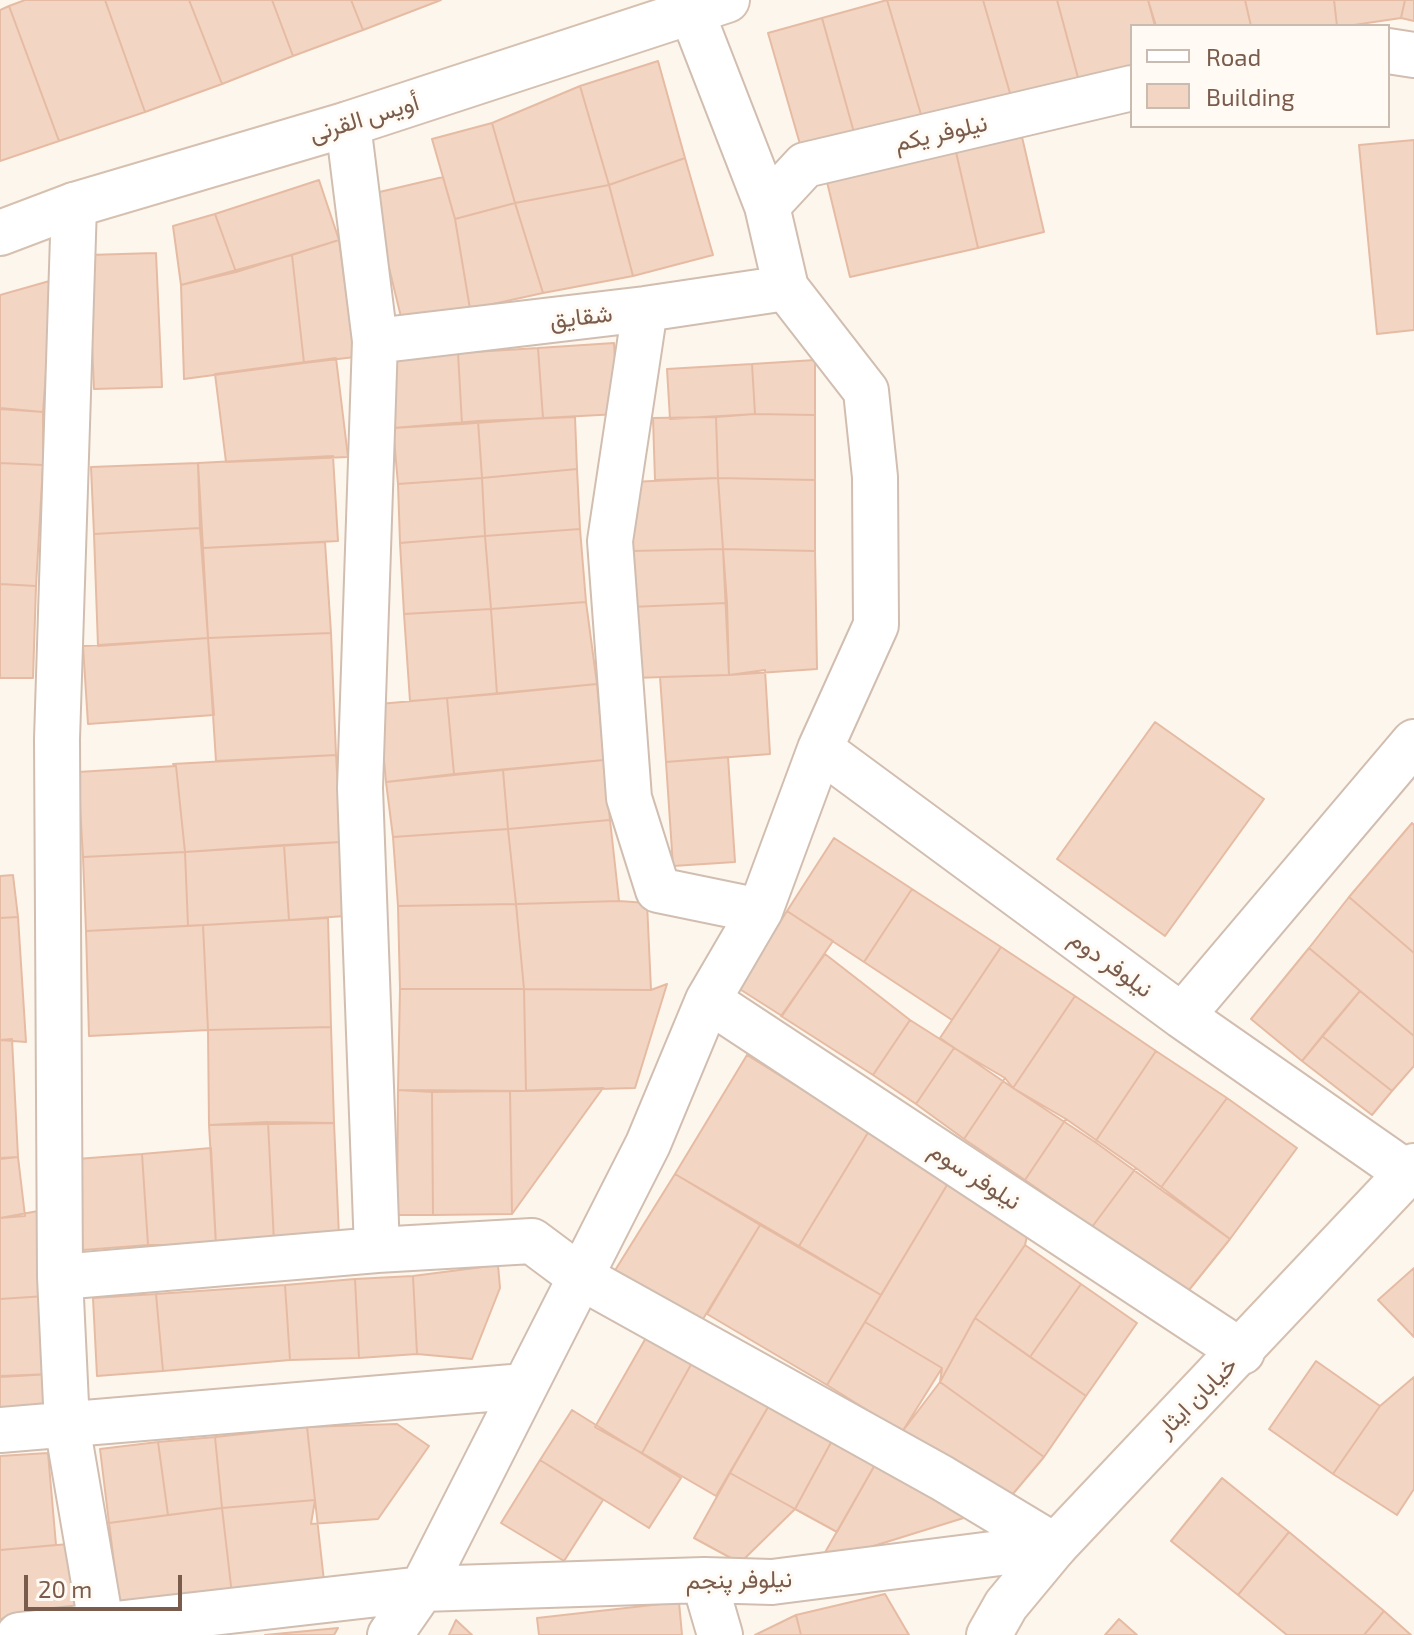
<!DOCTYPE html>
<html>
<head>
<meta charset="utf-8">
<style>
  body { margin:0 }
  #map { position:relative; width:1414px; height:1635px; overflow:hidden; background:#fdf6ec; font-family:"Exo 2",sans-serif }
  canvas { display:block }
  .legend { position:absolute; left:1130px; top:24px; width:260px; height:104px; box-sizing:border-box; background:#fffaf3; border:2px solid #cabbb1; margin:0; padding:10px 14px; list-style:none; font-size:24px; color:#7a5c4d }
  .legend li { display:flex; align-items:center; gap:16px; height:40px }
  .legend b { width:40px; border:2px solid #cabbb1 }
  .scale { position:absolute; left:24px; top:1575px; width:158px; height:36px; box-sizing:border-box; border:4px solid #7a5c4d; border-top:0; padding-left:10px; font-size:24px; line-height:28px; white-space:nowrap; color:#7a5c4d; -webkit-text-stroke:6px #fffaf3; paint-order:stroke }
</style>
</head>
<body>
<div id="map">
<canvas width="1414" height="1635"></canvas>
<ul class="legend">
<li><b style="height:10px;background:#fff"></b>Road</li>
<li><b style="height:22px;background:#f3d5c3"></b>Building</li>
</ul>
<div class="scale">20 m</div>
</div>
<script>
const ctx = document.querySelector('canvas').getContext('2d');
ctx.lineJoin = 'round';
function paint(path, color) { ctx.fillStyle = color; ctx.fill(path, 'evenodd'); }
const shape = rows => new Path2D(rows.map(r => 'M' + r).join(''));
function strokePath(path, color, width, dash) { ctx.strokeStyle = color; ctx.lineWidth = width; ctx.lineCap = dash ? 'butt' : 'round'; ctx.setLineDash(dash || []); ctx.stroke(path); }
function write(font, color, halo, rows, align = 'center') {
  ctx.font = font + ' "Exo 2",Vazirmatn,sans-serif'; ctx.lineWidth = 6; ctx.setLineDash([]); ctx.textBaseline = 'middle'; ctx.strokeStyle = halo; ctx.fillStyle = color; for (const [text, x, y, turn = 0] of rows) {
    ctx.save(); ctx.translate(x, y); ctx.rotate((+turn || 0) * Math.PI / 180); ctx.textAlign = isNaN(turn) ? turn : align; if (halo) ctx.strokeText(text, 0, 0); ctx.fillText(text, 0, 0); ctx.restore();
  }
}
const building = shape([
  [25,0,105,0,145,112,59,141,9,6,25,0],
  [105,0,189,0,222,84,145,112,105,0],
  [189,0,272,0,293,56,222,84,189,0],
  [272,0,351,0,363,30,293,56,272,0],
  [351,0,441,0,363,30,351,0],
  [887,0,983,0,1012,100,922,118,887,0],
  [887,0,922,118,855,136,822,18,887,0],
  [983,0,1057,0,1080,85,1012,100,983,0],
  [1057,0,1148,0,1156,26,1132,26,1132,70,1080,85,1057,0],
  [1148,0,1245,0,1251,26,1155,26,1148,0],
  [1245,0,1334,0,1337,26,1251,26,1245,0],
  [1334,0,1405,0,1401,18,1347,26,1337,26,1334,0],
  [1405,0,1414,0,1414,21,1401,18,1405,0],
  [9,6,59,141,0,161,0,10,9,6],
  [822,18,855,136,802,151,768,33,822,18],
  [658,61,685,158,609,185,580,86,658,61],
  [580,86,609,185,515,203,492,123,580,86],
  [492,123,515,203,455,219,432,139,492,123],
  [1022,137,1044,232,978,248,956,152,1022,137],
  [1414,140,1414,330,1377,334,1359,145,1414,140],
  [956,152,978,248,850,277,827,182,956,152],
  [685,158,713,255,633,276,609,185,685,158],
  [443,177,455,219,470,309,402,321,371,194,443,177],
  [319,180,339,240,236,272,215,214,319,180],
  [609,185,633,276,543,293,515,203,609,185],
  [515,203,543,293,470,309,455,219,515,203],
  [215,214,236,272,181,285,173,226,215,214],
  [339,240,355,357,304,363,292,255,339,240],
  [156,253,162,387,94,389,88,255,156,253],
  [292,255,304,363,184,379,181,285,292,255],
  [53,280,43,412,0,409,0,295,53,280],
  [614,343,618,414,543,418,538,348,614,343],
  [538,348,543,418,462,424,458,353,538,348],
  [458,353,462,424,393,428,389,357,458,353],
  [336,358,348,457,226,462,215,374,336,358],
  [815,360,815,415,755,414,752,364,815,360],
  [752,364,755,414,670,419,667,369,752,364],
  [0,408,43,412,43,465,0,463,0,408],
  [755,414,815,415,815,480,718,478,716,417,755,414],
  [575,417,577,469,482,478,478,421,575,417],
  [716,417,718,478,655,480,653,418,716,417],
  [478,421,482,478,398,484,393,428,478,421],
  [333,456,338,541,203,548,198,463,333,456],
  [0,463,43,465,36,586,0,584,0,463],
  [198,463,200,528,94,534,91,467,198,463],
  [577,469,580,529,485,536,482,478,577,469],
  [482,478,485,536,400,543,398,484,482,478],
  [718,478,815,480,815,551,723,549,718,478],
  [718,478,723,549,631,551,631,482,718,478],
  [200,528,208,638,98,646,94,534,200,528],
  [580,529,586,602,491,609,485,536,580,529],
  [485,536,491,609,404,614,400,543,485,536],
  [325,542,331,633,208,638,203,548,325,542],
  [723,549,815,551,817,669,729,675,723,549],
  [723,549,727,603,630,607,631,551,723,549],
  [0,584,36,586,33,678,0,678,0,584],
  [586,602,597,684,497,694,491,609,586,602],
  [727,603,729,675,633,678,630,607,727,603],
  [491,609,497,694,410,701,404,614,491,609],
  [331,633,336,755,216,761,208,638,331,633],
  [208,638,214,715,88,724,83,646,208,638],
  [765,670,770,754,666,762,660,677,729,675,765,670],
  [597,684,604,760,454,774,447,698,597,684],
  [447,698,454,774,386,782,379,704,447,698],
  [1155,722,1264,799,1165,936,1057,859,1155,722],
  [336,755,341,842,185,852,176,766,173,764,336,755],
  [728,757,735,862,673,866,666,762,728,757],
  [604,760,610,820,508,829,503,770,604,760],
  [176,766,185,852,83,857,78,772,176,766],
  [503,770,508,829,393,837,386,782,503,770],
  [610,820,619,901,516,904,508,829,610,820],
  [1412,823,1414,825,1414,953,1349,897,1412,823],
  [508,829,516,904,398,906,393,837,508,829],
  [834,838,912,889,864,962,787,911,834,838],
  [341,842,345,916,289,920,284,845,341,842],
  [284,845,289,920,188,926,185,852,284,845],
  [185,852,188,926,86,931,83,857,185,852],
  [13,875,18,917,0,918,0,876,13,875],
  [912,889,1001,947,952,1020,864,962,912,889],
  [1349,897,1414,953,1414,1036,1309,948,1349,897],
  [619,901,647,903,651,990,524,989,516,904,619,901],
  [516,904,524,989,400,989,398,906,516,904],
  [787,911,833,941,782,1016,738,988,787,911],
  [18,917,26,1042,0,1040,0,918,18,917],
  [328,918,331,1027,208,1030,203,925,328,918],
  [203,925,208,1030,89,1036,86,931,203,925],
  [1001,947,1075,996,1013,1088,940,1038,1001,947],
  [1309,948,1360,991,1302,1061,1251,1019,1309,948],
  [825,954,910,1020,873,1075,781,1016,825,954],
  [667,984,635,1088,526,1091,524,989,651,990,667,984],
  [400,989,524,989,526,1091,398,1090,400,989],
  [1360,991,1414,1036,1414,1066,1392,1091,1322,1036,1360,991],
  [1075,996,1156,1051,1095,1142,1013,1088,1075,996],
  [910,1020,954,1048,916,1104,873,1075,910,1020],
  [331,1027,334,1123,209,1125,208,1030,331,1027],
  [1322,1036,1392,1091,1372,1115,1302,1061,1322,1036],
  [12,1039,18,1157,0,1158,0,1040,12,1039],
  [954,1048,1005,1078,964,1139,916,1104,954,1048],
  [1156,1051,1227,1098,1160,1189,1095,1142,1156,1051],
  [747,1055,869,1131,799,1246,675,1174,747,1055],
  [1005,1078,1013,1088,1066,1119,1025,1180,964,1139,1005,1078],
  [603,1088,512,1214,510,1091,603,1088],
  [398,1090,432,1092,433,1215,397,1215,398,1090],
  [510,1091,512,1214,433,1215,432,1092,510,1091],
  [1227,1098,1297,1148,1230,1239,1160,1189,1227,1098],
  [1066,1119,1136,1168,1092,1227,1025,1180,1066,1119],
  [268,1122,334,1123,339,1236,274,1242,268,1122],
  [268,1122,274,1242,216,1245,209,1125,268,1122],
  [869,1131,950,1180,881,1295,799,1246,869,1131],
  [211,1148,216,1245,148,1245,142,1154,211,1148],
  [142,1154,148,1245,83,1250,77,1159,142,1154],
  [18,1157,25,1216,0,1218,0,1159,18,1157],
  [1136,1168,1230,1239,1185,1295,1092,1227,1136,1168],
  [675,1174,760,1225,700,1324,614,1272,675,1174],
  [950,1180,1029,1228,1025,1245,975,1318,940,1382,942,1368,865,1322,950,1180],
  [38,1211,46,1296,0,1299,0,1218,38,1211],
  [760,1225,881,1295,827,1385,707,1314,760,1225],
  [1025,1245,1081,1284,1030,1357,975,1318,1025,1245],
  [498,1265,500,1288,472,1359,417,1354,413,1276,498,1265],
  [1414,1268,1414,1337,1378,1300,1414,1268],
  [413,1276,417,1354,359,1358,355,1279,413,1276],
  [355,1279,359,1358,290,1360,285,1285,355,1279],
  [1081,1284,1137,1323,1086,1396,1030,1357,1081,1284],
  [285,1285,290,1360,163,1371,156,1294,285,1285],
  [156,1294,163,1371,97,1376,93,1298,156,1294],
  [46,1296,51,1374,0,1377,0,1299,46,1296],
  [975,1318,1086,1396,1044,1457,940,1382,975,1318],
  [865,1322,942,1368,902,1432,827,1385,865,1322],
  [647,1336,693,1361,642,1453,595,1427,647,1336],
  [693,1361,771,1402,716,1496,642,1453,693,1361],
  [1316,1361,1380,1406,1333,1474,1269,1429,1316,1361],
  [51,1374,51,1405,0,1409,0,1376,51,1374],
  [1414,1377,1414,1489,1397,1515,1333,1474,1380,1406,1414,1377],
  [940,1382,1044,1457,1007,1501,902,1432,940,1382],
  [771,1402,834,1437,795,1509,730,1473,771,1402],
  [572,1410,681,1478,649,1528,540,1460,572,1410],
  [397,1424,429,1446,378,1519,311,1524,315,1500,307,1427,397,1424],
  [307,1427,315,1500,222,1508,215,1437,307,1427],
  [215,1437,222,1508,168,1515,158,1442,215,1437],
  [834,1437,876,1463,837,1532,795,1509,834,1437],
  [158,1442,168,1515,109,1523,100,1449,158,1442],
  [48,1453,56,1545,0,1550,0,1456,48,1453],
  [540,1460,603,1500,564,1561,501,1523,540,1460],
  [876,1463,970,1516,819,1563,876,1463],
  [730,1473,795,1509,740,1563,694,1538,730,1473],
  [1222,1478,1289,1532,1238,1595,1171,1541,1222,1478],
  [315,1500,325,1590,233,1603,222,1508,315,1500],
  [222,1508,233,1603,121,1618,109,1523,222,1508],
  [1289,1532,1384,1611,1364,1635,1287,1635,1238,1595,1289,1532],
  [69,1544,76,1612,0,1619,0,1550,69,1544],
  [885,1594,909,1635,801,1635,796,1615,885,1594],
  [679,1602,682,1635,539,1635,537,1618,679,1602],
  [1384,1611,1411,1635,1364,1635,1384,1611],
  [796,1615,801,1635,755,1635,796,1615],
  [1119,1619,1137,1635,1105,1635,1119,1619],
  [456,1620,472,1635,449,1635,456,1620],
  [338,1628,334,1635,265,1635,338,1628]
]);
const street = shape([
  [1388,51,1414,55],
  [348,124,375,341,360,788,377,1250],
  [74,205,57,739,60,1277,67,1425,103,1635],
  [767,206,805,165,1132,88],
  [645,309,610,541,629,798,658,890,760,911],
  [375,341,645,309,786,288],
  [820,749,1182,1016,1407,1173],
  [708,1000,1242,1352],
  [1182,1016,1414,742],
  [60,1277,377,1250,532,1241,579,1276,942,1478,1055,1546],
  [0,1430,524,1386],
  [704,1580,720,1635],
  [19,1635,422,1589,704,1580,772,1582,1055,1546],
  [390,1635,422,1589,648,1144,708,1000,760,911,820,749,876,625,875,477,866,391,786,288,767,206,687,0]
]);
const secondary = shape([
  [0,233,74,205,348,124,727,0],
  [989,1635,1006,1605,1055,1546,1414,1166]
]);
const streetNames = [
  ["أویس القرنی",364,118,-17],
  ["نیلوفر یکم",941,133,-13],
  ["شقایق",581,317,-7],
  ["نیلوفر دوم",1111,964,36],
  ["نیلوفر سوم",975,1176,33],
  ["خیابان ایثار",1197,1397,-45],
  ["نیلوفر پنجم",739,1580,-1]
];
paint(building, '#f3d5c3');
strokePath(building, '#e6bba3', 2);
strokePath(street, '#d1beb0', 48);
strokePath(secondary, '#d6c0b0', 48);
strokePath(street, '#fff', 44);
strokePath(secondary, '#fff', 44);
write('24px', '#7a5c4d', '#fffaf3', streetNames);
</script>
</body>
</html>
